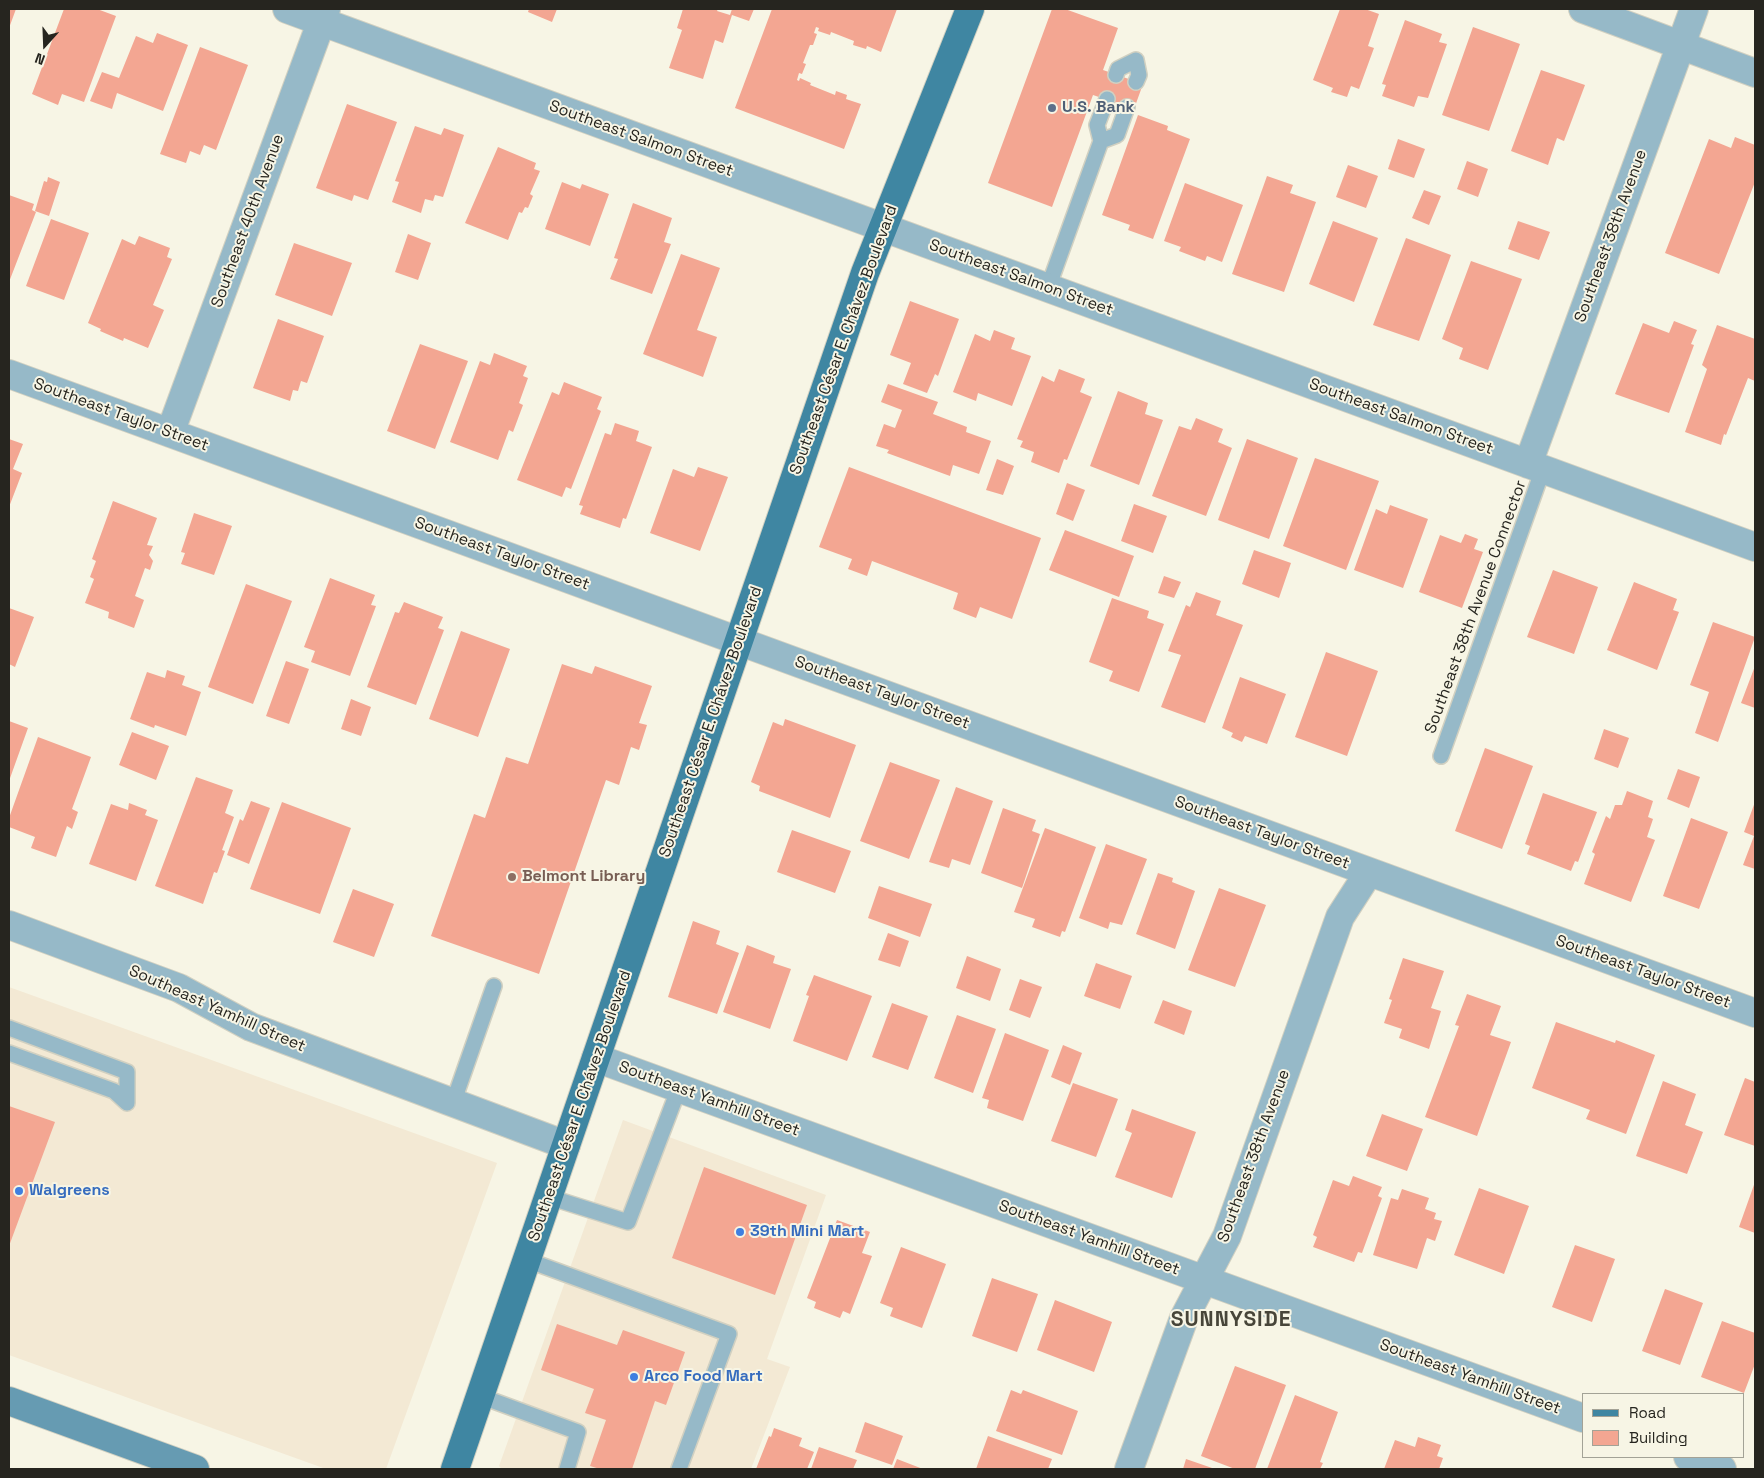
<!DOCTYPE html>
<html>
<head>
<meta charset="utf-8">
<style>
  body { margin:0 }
  #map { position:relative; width:1764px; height:1478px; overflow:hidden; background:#f7f5e5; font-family:"Space Grotesk",sans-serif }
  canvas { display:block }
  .frame { position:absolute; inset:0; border:10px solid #26251f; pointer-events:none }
  .legend { position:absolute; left:1582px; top:1393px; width:162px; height:65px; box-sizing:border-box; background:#f7f5e5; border:1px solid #a3a296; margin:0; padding:6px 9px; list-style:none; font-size:15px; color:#26251f }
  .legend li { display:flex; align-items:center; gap:10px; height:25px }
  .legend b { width:25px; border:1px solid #a3a296 }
  .north { position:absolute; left:20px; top:20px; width:50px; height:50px; -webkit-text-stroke:4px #f7f5e5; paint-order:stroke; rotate:200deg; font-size:14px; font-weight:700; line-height:20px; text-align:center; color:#26251f }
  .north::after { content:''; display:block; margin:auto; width:18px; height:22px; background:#26251f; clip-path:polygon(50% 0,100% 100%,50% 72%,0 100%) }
</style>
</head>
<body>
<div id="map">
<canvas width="1764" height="1478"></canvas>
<div class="frame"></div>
<ul class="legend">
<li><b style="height:6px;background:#3f86a2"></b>Road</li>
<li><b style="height:14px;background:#f3a692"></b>Building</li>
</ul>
<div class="north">N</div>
</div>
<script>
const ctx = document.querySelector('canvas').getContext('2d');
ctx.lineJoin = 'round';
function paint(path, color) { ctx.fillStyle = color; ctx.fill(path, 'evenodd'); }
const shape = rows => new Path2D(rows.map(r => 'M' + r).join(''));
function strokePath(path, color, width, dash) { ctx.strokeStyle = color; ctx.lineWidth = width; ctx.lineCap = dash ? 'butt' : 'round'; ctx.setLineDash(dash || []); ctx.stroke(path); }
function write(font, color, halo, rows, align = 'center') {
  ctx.font = font + ' "Space Grotesk",sans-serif'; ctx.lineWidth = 4; ctx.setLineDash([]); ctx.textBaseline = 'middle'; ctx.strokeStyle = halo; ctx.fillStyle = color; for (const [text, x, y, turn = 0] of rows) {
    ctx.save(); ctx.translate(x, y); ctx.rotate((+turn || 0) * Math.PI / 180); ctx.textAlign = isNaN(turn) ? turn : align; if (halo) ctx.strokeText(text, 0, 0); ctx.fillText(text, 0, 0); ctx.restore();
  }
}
const commercial = shape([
  [9,987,497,1163,386,1469,326,1469,9,1355],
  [623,1120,826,1195,767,1359,790,1367,751,1469,502,1469,499,1466]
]);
const building = shape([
  [9,9,16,9,9,28],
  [64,9,97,9,116,16,84,102,62,94,58,105,32,94],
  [529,9,557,9,552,22,528,12],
  [683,9,718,9,717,11,730,15,732,9,754,9,749,21,732,15,723,43,715,40,703,79,669,68,682,30,677,28],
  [772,9,897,9,881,52,867,46,866,49,853,45,854,41,831,32,830,35,818,31,819,28,816,27,814,33,817,34,813,45,810,45,803,63,806,64,802,74,799,73,797,80,799,81,800,78,811,83,810,85,835,95,836,91,847,95,846,99,861,104,844,149,735,108],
  [1052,9,1065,9,1118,28,1103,70,1143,84,1134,109,1093,95,1052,207,988,183],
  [1340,9,1365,9,1379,14,1368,46,1374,48,1359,89,1351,86,1347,97,1331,92,1333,88,1313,80],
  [1405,20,1442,34,1439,42,1447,44,1428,98,1418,96,1414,107,1382,96,1386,85,1382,84],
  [1473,27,1520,44,1489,131,1442,115],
  [157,33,188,45,163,111,117,93,112,109,90,101,102,72,119,78,136,36,153,43],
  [200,47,248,65,216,150,204,145,200,155,190,151,186,163,160,154],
  [1541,70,1585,85,1564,141,1557,138,1548,165,1511,151],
  [347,104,397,122,368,200,354,195,352,201,316,188],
  [1138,115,1168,126,1167,130,1190,139,1153,239,1128,230,1130,225,1102,215],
  [415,126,441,135,444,128,464,135,443,197,435,195,433,201,425,199,421,213,392,202,399,182,395,181],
  [1735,137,1755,145,1755,182,1719,274,1665,253,1709,139,1731,148],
  [1398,139,1425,149,1414,178,1388,169],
  [498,147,536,163,534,169,540,171,530,194,533,196,528,208,525,207,522,213,519,212,508,240,465,223],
  [1467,161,1488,169,1478,197,1457,189],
  [1348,165,1378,176,1366,208,1336,197],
  [1267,176,1293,185,1290,193,1316,202,1284,292,1232,274],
  [48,177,60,182,49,216,35,211,44,181,47,182],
  [562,182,580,189,582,184,609,194,590,246,545,229],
  [1185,183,1243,205,1222,262,1207,256,1205,261,1179,251,1181,247,1164,241],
  [1424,190,1441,196,1429,225,1412,218],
  [9,195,34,204,32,210,36,212,9,282],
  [633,203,672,218,664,242,671,244,652,294,610,279,618,259,614,258],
  [51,219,89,233,64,300,26,286],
  [1333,221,1378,238,1354,302,1309,284],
  [1518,221,1550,232,1539,260,1508,249],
  [408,234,431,243,418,280,395,272],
  [139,236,170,248,167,257,172,259,153,305,164,310,148,348,124,338,123,341,100,331,101,329,88,323,122,239,135,245],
  [1406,238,1451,255,1419,341,1373,325],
  [294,243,352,263,332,316,275,295],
  [681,254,720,268,697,330,717,337,703,377,643,354],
  [1471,261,1522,279,1488,370,1459,359,1463,348,1442,339],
  [910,301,959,319,938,376,935,374,927,393,903,384,911,363,890,355],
  [278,319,324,336,307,383,301,381,298,391,293,390,290,401,253,388],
  [1674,321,1697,330,1691,344,1694,345,1669,413,1615,394,1643,323,1669,333],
  [1717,325,1755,339,1755,381,1748,378,1726,435,1724,434,1721,445,1685,432,1707,369,1702,365],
  [994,330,1015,338,1011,349,1031,356,1012,406,978,393,976,401,953,392,975,334,990,341],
  [420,344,468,361,435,449,387,431],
  [494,353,527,366,523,376,528,378,519,403,523,405,513,432,509,430,498,460,450,442,480,361,490,365],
  [1059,369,1085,379,1080,392,1092,397,1067,460,1064,459,1059,473,1031,462,1034,452,1020,447,1023,441,1017,439,1042,376,1054,382],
  [564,382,602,397,597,409,601,411,571,489,566,487,562,497,517,480,552,392,559,395],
  [888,384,938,402,933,414,967,427,966,432,991,441,979,474,953,465,950,476,887,453,889,450,876,446,884,424,895,428,902,410,881,402],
  [1118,391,1148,403,1145,414,1163,420,1139,485,1090,466],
  [1196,418,1223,429,1218,442,1232,448,1206,516,1152,496,1179,426,1191,430],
  [615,423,639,431,636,441,652,447,626,519,623,518,620,528,580,514,583,506,579,505,605,433,611,435],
  [9,439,23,444,13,469,22,473,9,507],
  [1247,439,1298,458,1269,539,1218,520],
  [1315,458,1379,481,1346,570,1283,546],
  [997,459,1014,466,1003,495,986,490],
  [698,467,728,477,700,551,650,533,673,469,694,477],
  [849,467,1041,538,1012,619,980,607,976,618,953,609,958,593,872,561,867,576,848,569,852,559,819,547],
  [1067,483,1085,490,1073,521,1056,514],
  [113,501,157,518,147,545,153,546,149,555,153,561,150,570,145,568,135,596,144,600,134,628,108,618,109,612,85,603,94,579,90,577,96,561,92,559],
  [1134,504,1167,516,1153,553,1121,541],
  [1390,505,1428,519,1403,588,1354,570,1376,509,1387,514],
  [194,513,232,526,214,575,181,564,185,553,181,552],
  [1065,530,1134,556,1119,597,1049,570],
  [1465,534,1478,539,1474,549,1483,552,1462,608,1419,592,1440,535,1461,543],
  [1254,550,1291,563,1279,598,1242,584],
  [1553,570,1598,587,1574,654,1527,637],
  [1164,576,1181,582,1174,598,1158,593],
  [330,578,375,595,371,605,376,606,350,676,311,662,315,651,304,647],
  [1634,582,1677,599,1673,610,1679,612,1657,670,1607,650],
  [246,584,292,601,253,704,208,687],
  [1196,592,1221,601,1216,615,1243,625,1205,723,1161,707,1181,655,1168,651,1186,605,1190,607],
  [1112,598,1149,611,1147,618,1164,624,1139,692,1109,681,1113,671,1089,662],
  [404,602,443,617,438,628,444,630,416,705,367,687,395,612,399,613],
  [9,608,34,617,15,667,9,664],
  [1713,622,1755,637,1718,742,1695,733,1709,692,1690,685],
  [461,631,510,649,478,737,429,719],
  [1326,652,1378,671,1347,756,1295,737],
  [286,661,309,669,289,724,266,716],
  [562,664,592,674,595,666,652,686,639,723,647,725,639,750,631,747,619,785,606,780,539,974,431,936,474,814,485,818,506,757,528,764],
  [1755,666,1755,708,1741,703],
  [167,670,185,676,182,685,201,692,186,736,155,725,154,728,130,719,147,672,165,678],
  [1240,677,1286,694,1267,744,1245,736,1242,742,1231,737,1233,733,1222,728],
  [351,699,371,707,361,736,341,729],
  [785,719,856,745,830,818,759,791,760,786,751,782,773,722,783,726],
  [9,721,28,728,9,781],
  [1604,729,1629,738,1618,768,1594,759],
  [132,732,169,746,156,780,119,765],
  [38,737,91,757,72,809,78,812,72,829,67,826,56,857,31,848,35,837,9,827,9,818],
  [1485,748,1533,766,1502,849,1455,831],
  [890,762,940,780,909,859,860,841],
  [1678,769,1700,777,1689,808,1667,799],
  [196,777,233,790,225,813,234,817,222,850,225,851,217,873,214,872,203,904,155,886],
  [956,787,993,801,970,865,952,859,949,868,929,862],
  [1627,791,1653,801,1648,817,1653,819,1647,837,1655,840,1631,902,1584,884,1595,854,1592,852,1606,816,1610,819,1615,805,1622,805],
  [1543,793,1597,812,1578,862,1575,861,1571,871,1527,854,1530,846,1525,844],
  [251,801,270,808,249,864,227,855,240,819,243,821],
  [282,802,351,828,320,914,250,889],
  [1755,802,1755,869,1743,865,1754,836,1744,832],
  [129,803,147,810,145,815,158,820,136,881,89,864,111,804,128,810],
  [1003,808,1036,820,1032,831,1040,834,1022,888,981,873],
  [1691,818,1728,832,1699,909,1663,896],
  [1045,828,1096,847,1065,932,1062,931,1060,937,1032,927,1035,919,1014,912],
  [792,830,851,851,835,893,777,872],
  [1106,844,1147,859,1122,925,1110,922,1108,929,1079,918],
  [1158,873,1173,878,1172,882,1195,891,1175,949,1136,934],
  [879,886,932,904,920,937,868,918],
  [1219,888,1266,905,1235,987,1188,970],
  [353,889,394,904,374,957,333,942],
  [693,921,720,931,716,944,739,953,717,1014,668,997],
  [888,933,909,941,900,967,878,960],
  [747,945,775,956,773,963,791,969,770,1029,723,1012],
  [967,956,1001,969,990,1001,956,988],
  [1403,958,1444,971,1431,1008,1441,1011,1429,1049,1399,1038,1402,1029,1384,1023,1392,1000,1389,999],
  [1096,963,1132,976,1120,1009,1084,996],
  [814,975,872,996,847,1061,793,1041,809,996,806,995],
  [1020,979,1042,987,1030,1018,1009,1010],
  [1467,994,1501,1006,1490,1035,1511,1042,1477,1136,1425,1117,1459,1026,1455,1025],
  [1163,1000,1192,1011,1184,1035,1154,1023],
  [892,1003,928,1016,908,1070,872,1057],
  [957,1015,996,1029,973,1093,934,1078],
  [1556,1022,1615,1043,1616,1040,1655,1055,1626,1134,1586,1119,1590,1110,1532,1088],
  [1005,1033,1049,1050,1023,1121,987,1108,989,1100,982,1098],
  [1063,1045,1082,1053,1070,1085,1051,1077],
  [1745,1078,1755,1082,1755,1146,1724,1135],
  [1663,1081,1696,1094,1685,1125,1703,1132,1687,1174,1636,1156],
  [1073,1083,1118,1099,1096,1157,1051,1141],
  [9,1106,55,1122,9,1246],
  [1132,1109,1196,1132,1172,1198,1115,1177,1132,1133,1125,1130],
  [1382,1114,1423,1129,1407,1171,1366,1156],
  [704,1167,807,1205,775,1295,672,1258],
  [1353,1176,1382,1187,1378,1196,1382,1198,1362,1253,1358,1252,1354,1262,1313,1247,1317,1237,1313,1235,1333,1180,1349,1186],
  [1755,1182,1755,1233,1739,1227],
  [1479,1188,1529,1206,1504,1274,1454,1255],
  [1402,1189,1429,1198,1425,1209,1436,1213,1434,1219,1442,1221,1435,1241,1427,1238,1417,1269,1373,1255,1391,1198,1398,1200],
  [837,1220,870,1232,862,1253,872,1256,850,1314,843,1311,840,1318,814,1308,816,1302,807,1298],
  [1575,1245,1615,1259,1592,1322,1552,1307],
  [901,1247,946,1264,922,1328,890,1316,893,1308,880,1303],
  [992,1278,1038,1294,1017,1352,972,1336],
  [1665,1289,1703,1303,1680,1365,1642,1351],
  [1055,1300,1112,1322,1094,1372,1037,1350],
  [1722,1321,1755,1333,1755,1364,1744,1393,1701,1377],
  [557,1324,617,1345,623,1330,685,1352,666,1405,655,1401,632,1469,600,1469,590,1466,606,1420,585,1413,594,1389,541,1370],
  [1235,1366,1286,1385,1255,1469,1235,1469,1201,1456],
  [1011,1390,1021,1394,1023,1390,1078,1411,1062,1455,996,1431],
  [1295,1395,1338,1412,1320,1462,1323,1463,1320,1469,1267,1469],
  [865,1422,903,1436,892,1465,855,1452],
  [774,1428,802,1438,799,1446,814,1452,807,1469,756,1469,769,1436,771,1437],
  [988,1436,1052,1459,1048,1469,976,1469],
  [1418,1437,1441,1445,1437,1456,1443,1458,1439,1469,1384,1469,1395,1440,1415,1447],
  [819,1447,857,1460,853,1469,811,1469],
  [897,1459,923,1469,893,1469],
  [1186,1459,1215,1469,1183,1469]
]);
const lane = shape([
  [1116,75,1118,69,1136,60,1139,75,1136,82],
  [1101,141,1097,125,1107,99],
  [1048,288,1101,141,1117,135,1127,107],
  [1441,756,1543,469],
  [9,1028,127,1072,127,1103],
  [9,1053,114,1091,127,1103],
  [453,1103,494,986],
  [549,1197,628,1222,679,1088],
  [527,1260,729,1334,679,1469],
  [480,1396,578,1432,567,1469]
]);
const street = shape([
  [287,9,1755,547],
  [1583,9,1755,73],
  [9,374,1755,1013],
  [170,433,326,9],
  [1528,464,1694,9],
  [9,925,179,988,251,1027,566,1145],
  [596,1058,1583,1418],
  [1688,1457,1722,1469],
  [1129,1469,1184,1318,1227,1236,1340,917,1369,872]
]);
const secondary = shape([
  [9,1401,195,1469]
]);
const primary = shape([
  [455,1469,865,273,970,9]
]);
const markers = [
  [1052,108,5,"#5c6f8a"],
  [512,877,5,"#8d6e63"],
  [19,1191,5,"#3f7fe0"],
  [740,1232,5,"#3f7fe0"],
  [634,1377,5,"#3f7fe0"]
];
const serviceNames = [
  ["U.S. Bank",1062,108]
];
const streetNames = [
  ["Southeast Salmon Street",641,139,20],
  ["Southeast 40th Avenue",248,221,-70],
  ["Southeast 38th Avenue",1611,236,-70],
  ["Southeast Salmon Street",1021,278,20],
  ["Southeast César E. Chávez Boulevard",844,340,-70],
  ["Southeast Taylor Street",121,415,20],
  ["Southeast Salmon Street",1401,417,20],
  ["Southeast Taylor Street",502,554,20],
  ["Southeast 38th Avenue Connector",1476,607,-70],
  ["Southeast Taylor Street",882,693,20],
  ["Southeast César E. Chávez Boulevard",711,722,-71],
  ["Southeast Taylor Street",1262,833,20],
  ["Southeast Taylor Street",1643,972,20],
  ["Southeast Yamhill Street",217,1009,24],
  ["Southeast Yamhill Street",709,1099,20],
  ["Southeast César E. Chávez Boulevard",580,1106,-71],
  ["Southeast 38th Avenue",1254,1156,-70],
  ["Southeast Yamhill Street",1089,1238,20],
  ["Southeast Yamhill Street",1470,1377,20]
];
const educationNames = [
  ["Belmont Library",522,877]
];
const shopNames = [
  ["Walgreens",29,1191],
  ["39th Mini Mart",750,1232],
  ["Arco Food Mart",644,1377]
];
const districtNames = [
  ["SUNNYSIDE",1231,1320]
];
paint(commercial, '#f3e9d4');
paint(building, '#f3a692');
strokePath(lane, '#d1d0c1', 18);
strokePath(street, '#d1d0c1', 30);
strokePath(secondary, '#d1d0c1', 30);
strokePath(primary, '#d1d0c1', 30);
strokePath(lane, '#96b9c8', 15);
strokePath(street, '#96b9c8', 28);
strokePath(secondary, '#669bb2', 28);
strokePath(primary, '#3f86a2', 28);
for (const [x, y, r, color] of markers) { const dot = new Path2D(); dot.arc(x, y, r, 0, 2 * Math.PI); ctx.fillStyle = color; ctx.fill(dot); strokePath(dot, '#f7f5e5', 2); }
write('bold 16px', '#4e5e75', '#f7f5e5', serviceNames, 'left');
write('16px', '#26251f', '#f7f5e5', streetNames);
write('bold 16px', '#785e54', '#f7f5e5', educationNames, 'left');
write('bold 16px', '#366cbe', '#f7f5e5', shopNames, 'left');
ctx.letterSpacing = '1px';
write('bold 21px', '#474539', '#f7f5e5', districtNames);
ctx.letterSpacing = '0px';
</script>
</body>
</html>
